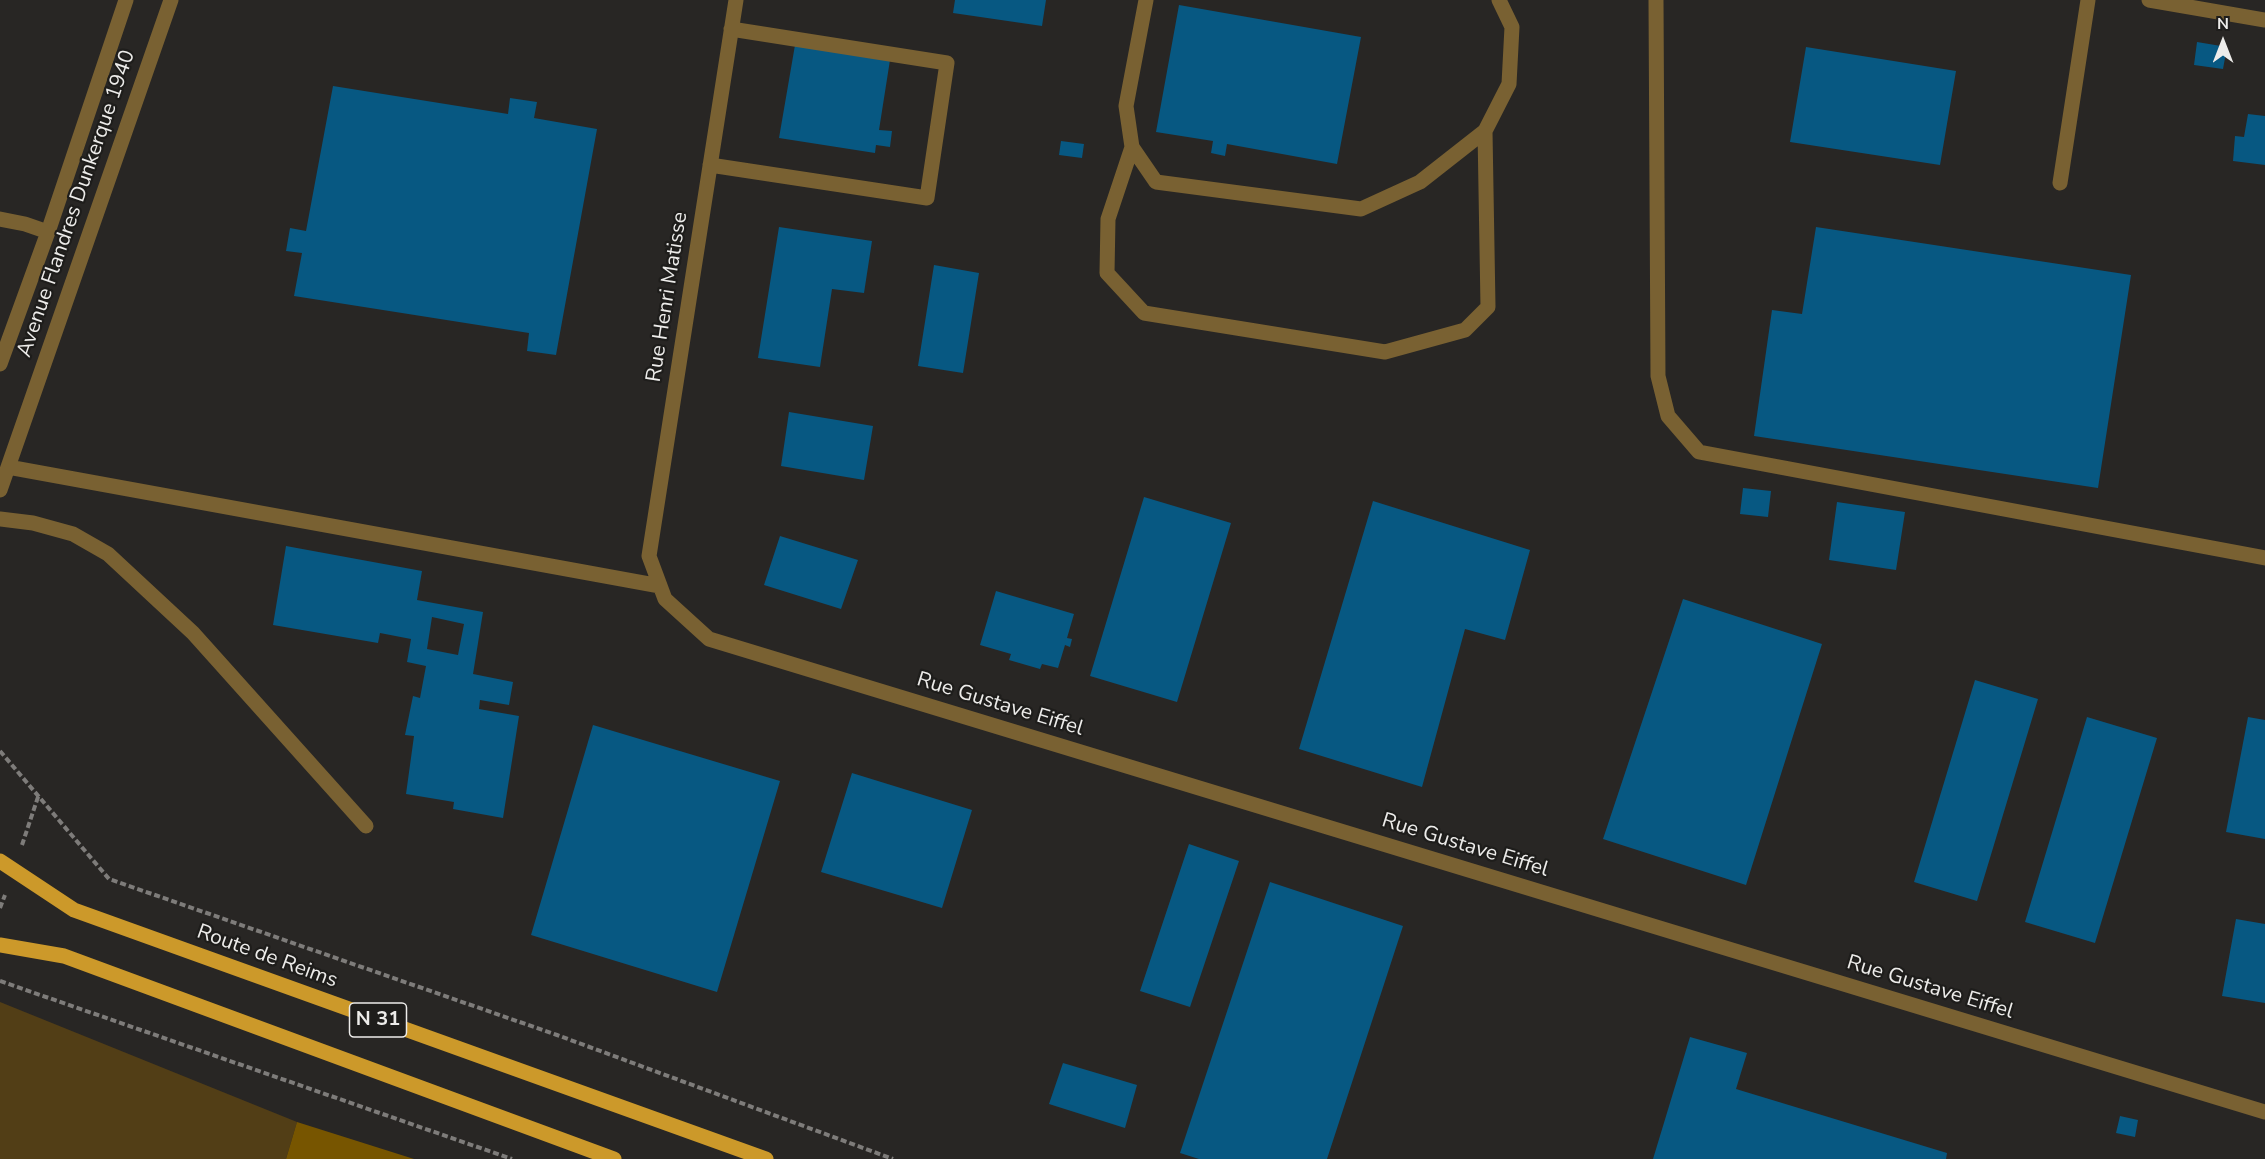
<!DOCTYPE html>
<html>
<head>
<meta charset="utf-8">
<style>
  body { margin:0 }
  #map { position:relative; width:2265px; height:1159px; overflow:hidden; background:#282624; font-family:"Nunito Sans",sans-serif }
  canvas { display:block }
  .north { position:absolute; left:2193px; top:12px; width:60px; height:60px; -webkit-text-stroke:4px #1e1d1b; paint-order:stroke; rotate:0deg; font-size:16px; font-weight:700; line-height:24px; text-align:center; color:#edecea }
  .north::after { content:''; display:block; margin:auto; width:21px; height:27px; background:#edecea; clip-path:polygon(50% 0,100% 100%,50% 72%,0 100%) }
</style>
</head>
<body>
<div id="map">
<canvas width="2265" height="1159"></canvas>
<div class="north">N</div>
</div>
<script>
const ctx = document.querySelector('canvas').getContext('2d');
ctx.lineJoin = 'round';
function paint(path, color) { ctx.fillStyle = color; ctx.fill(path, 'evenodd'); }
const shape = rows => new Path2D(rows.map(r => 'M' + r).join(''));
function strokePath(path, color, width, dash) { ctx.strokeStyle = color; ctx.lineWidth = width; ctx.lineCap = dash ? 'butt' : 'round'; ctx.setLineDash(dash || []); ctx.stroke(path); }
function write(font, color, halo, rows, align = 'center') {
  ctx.font = font + ' "Nunito Sans",sans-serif'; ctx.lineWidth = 4.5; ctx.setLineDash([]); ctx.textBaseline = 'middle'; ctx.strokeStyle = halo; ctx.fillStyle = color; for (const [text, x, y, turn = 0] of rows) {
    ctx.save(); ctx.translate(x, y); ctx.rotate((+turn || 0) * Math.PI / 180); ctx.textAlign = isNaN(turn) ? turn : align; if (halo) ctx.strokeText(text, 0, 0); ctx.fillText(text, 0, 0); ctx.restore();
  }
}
const green = shape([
  [0,1002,297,1122,286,1159,0,1159]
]);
const forest = shape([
  [297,1122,414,1159,286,1159]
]);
const building = shape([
  [955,0,1046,0,1042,26,953,13],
  [1179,5,1361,37,1337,164,1227,144,1225,156,1211,153,1213,141,1156,132],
  [2197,42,2227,47,2223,69,2194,65],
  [795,45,890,60,879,130,892,131,890,147,876,145,875,153,779,138],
  [1806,47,1956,71,1940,165,1790,142],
  [333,86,508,114,510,98,537,102,534,118,597,129,556,355,527,351,529,333,294,296,302,253,286,251,290,228,306,231],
  [2248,114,2265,116,2265,165,2233,161,2235,136,2244,137],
  [1061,141,1084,144,1082,158,1059,155],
  [779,227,872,241,864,293,832,289,820,367,758,358],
  [1816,227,2131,275,2098,488,1754,436,1772,310,1802,314],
  [934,265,979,273,963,373,918,366],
  [789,412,873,426,864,480,781,466],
  [1743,488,1771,491,1768,517,1740,514],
  [1144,497,1231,523,1177,702,1090,676],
  [1373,501,1530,550,1505,640,1465,629,1422,787,1299,749],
  [1837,502,1905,512,1896,570,1829,560],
  [780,536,858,560,841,609,764,585],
  [286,546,422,571,417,600,483,612,473,674,513,682,509,705,480,700,479,709,519,716,503,818,453,809,454,802,406,794,414,736,405,735,413,696,420,698,426,666,407,662,411,639,380,633,378,643,273,625],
  [432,617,464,624,458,655,427,649],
  [996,591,1074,614,1067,638,1072,639,1070,647,1065,645,1058,668,1042,664,1040,669,1009,660,1011,654,980,645],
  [1683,599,1822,644,1746,885,1603,839],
  [1975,680,2038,699,1977,901,1914,882],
  [2087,717,2157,738,2095,943,2025,922],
  [2248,717,2265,720,2265,839,2226,832],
  [593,725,780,781,717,992,531,935],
  [852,773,972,810,942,908,821,872],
  [1189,844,1239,861,1190,1007,1140,991],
  [1270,882,1403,926,1327,1159,1199,1159,1180,1153],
  [2236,919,2265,924,2265,1003,2222,996],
  [1690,1037,1747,1053,1736,1089,1947,1153,1946,1159,1653,1159],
  [1063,1063,1137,1085,1125,1128,1049,1104],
  [2120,1116,2138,1120,2135,1137,2116,1133]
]);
const path = shape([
  [0,751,109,879,557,1035,893,1159],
  [22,845,39,794],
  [0,908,5,895],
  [0,981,512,1159]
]);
const minor = shape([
  [736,0,649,556,665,599,709,639,2265,1112],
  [1146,0,1126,106,1132,147,1156,182,1361,209,1420,182,1485,131,1509,84,1512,27,1499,0],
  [1656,0,1658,376,1668,416,1699,452,2265,558],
  [2149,0,2265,20],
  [1132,147,1108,219,1107,273,1144,313,1385,352,1465,330,1488,307,1485,131],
  [710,165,927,198,947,63,731,29],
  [2060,183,2088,0],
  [0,219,25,224,48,232],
  [0,364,48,232,126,0],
  [8,467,660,586],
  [0,490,171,0],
  [0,519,33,523,73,534,108,554,193,633,366,826]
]);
const major = shape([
  [0,861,74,910,766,1159],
  [0,945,64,956,614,1159]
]);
const shields = [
  [378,1020,57]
];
const shieldNames = [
  ["N 31",378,1020]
];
const streetNames = [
  ["Avenue Flandres Dunkerque 1940",77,204,-71],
  ["Rue Henri Matisse",668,297,-81],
  ["Rue Gustave Eiffel",1000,705,17],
  ["Rue Gustave Eiffel",1465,846,17],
  ["Route de Reims",267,957,20],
  ["Rue Gustave Eiffel",1930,988,17]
];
paint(green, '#523e16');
paint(forest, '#750');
paint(building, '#075882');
strokePath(path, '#7e7c7a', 4, [6, 3]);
strokePath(minor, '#796132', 15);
strokePath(major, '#cc992a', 15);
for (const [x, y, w] of shields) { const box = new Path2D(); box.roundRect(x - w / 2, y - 17, w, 34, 4.5); ctx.fillStyle = '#1e1d1b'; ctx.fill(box); strokePath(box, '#edecea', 1.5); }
write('bold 20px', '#edecea', null, shieldNames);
write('21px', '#edecea', '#1e1d1b', streetNames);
</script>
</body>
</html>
